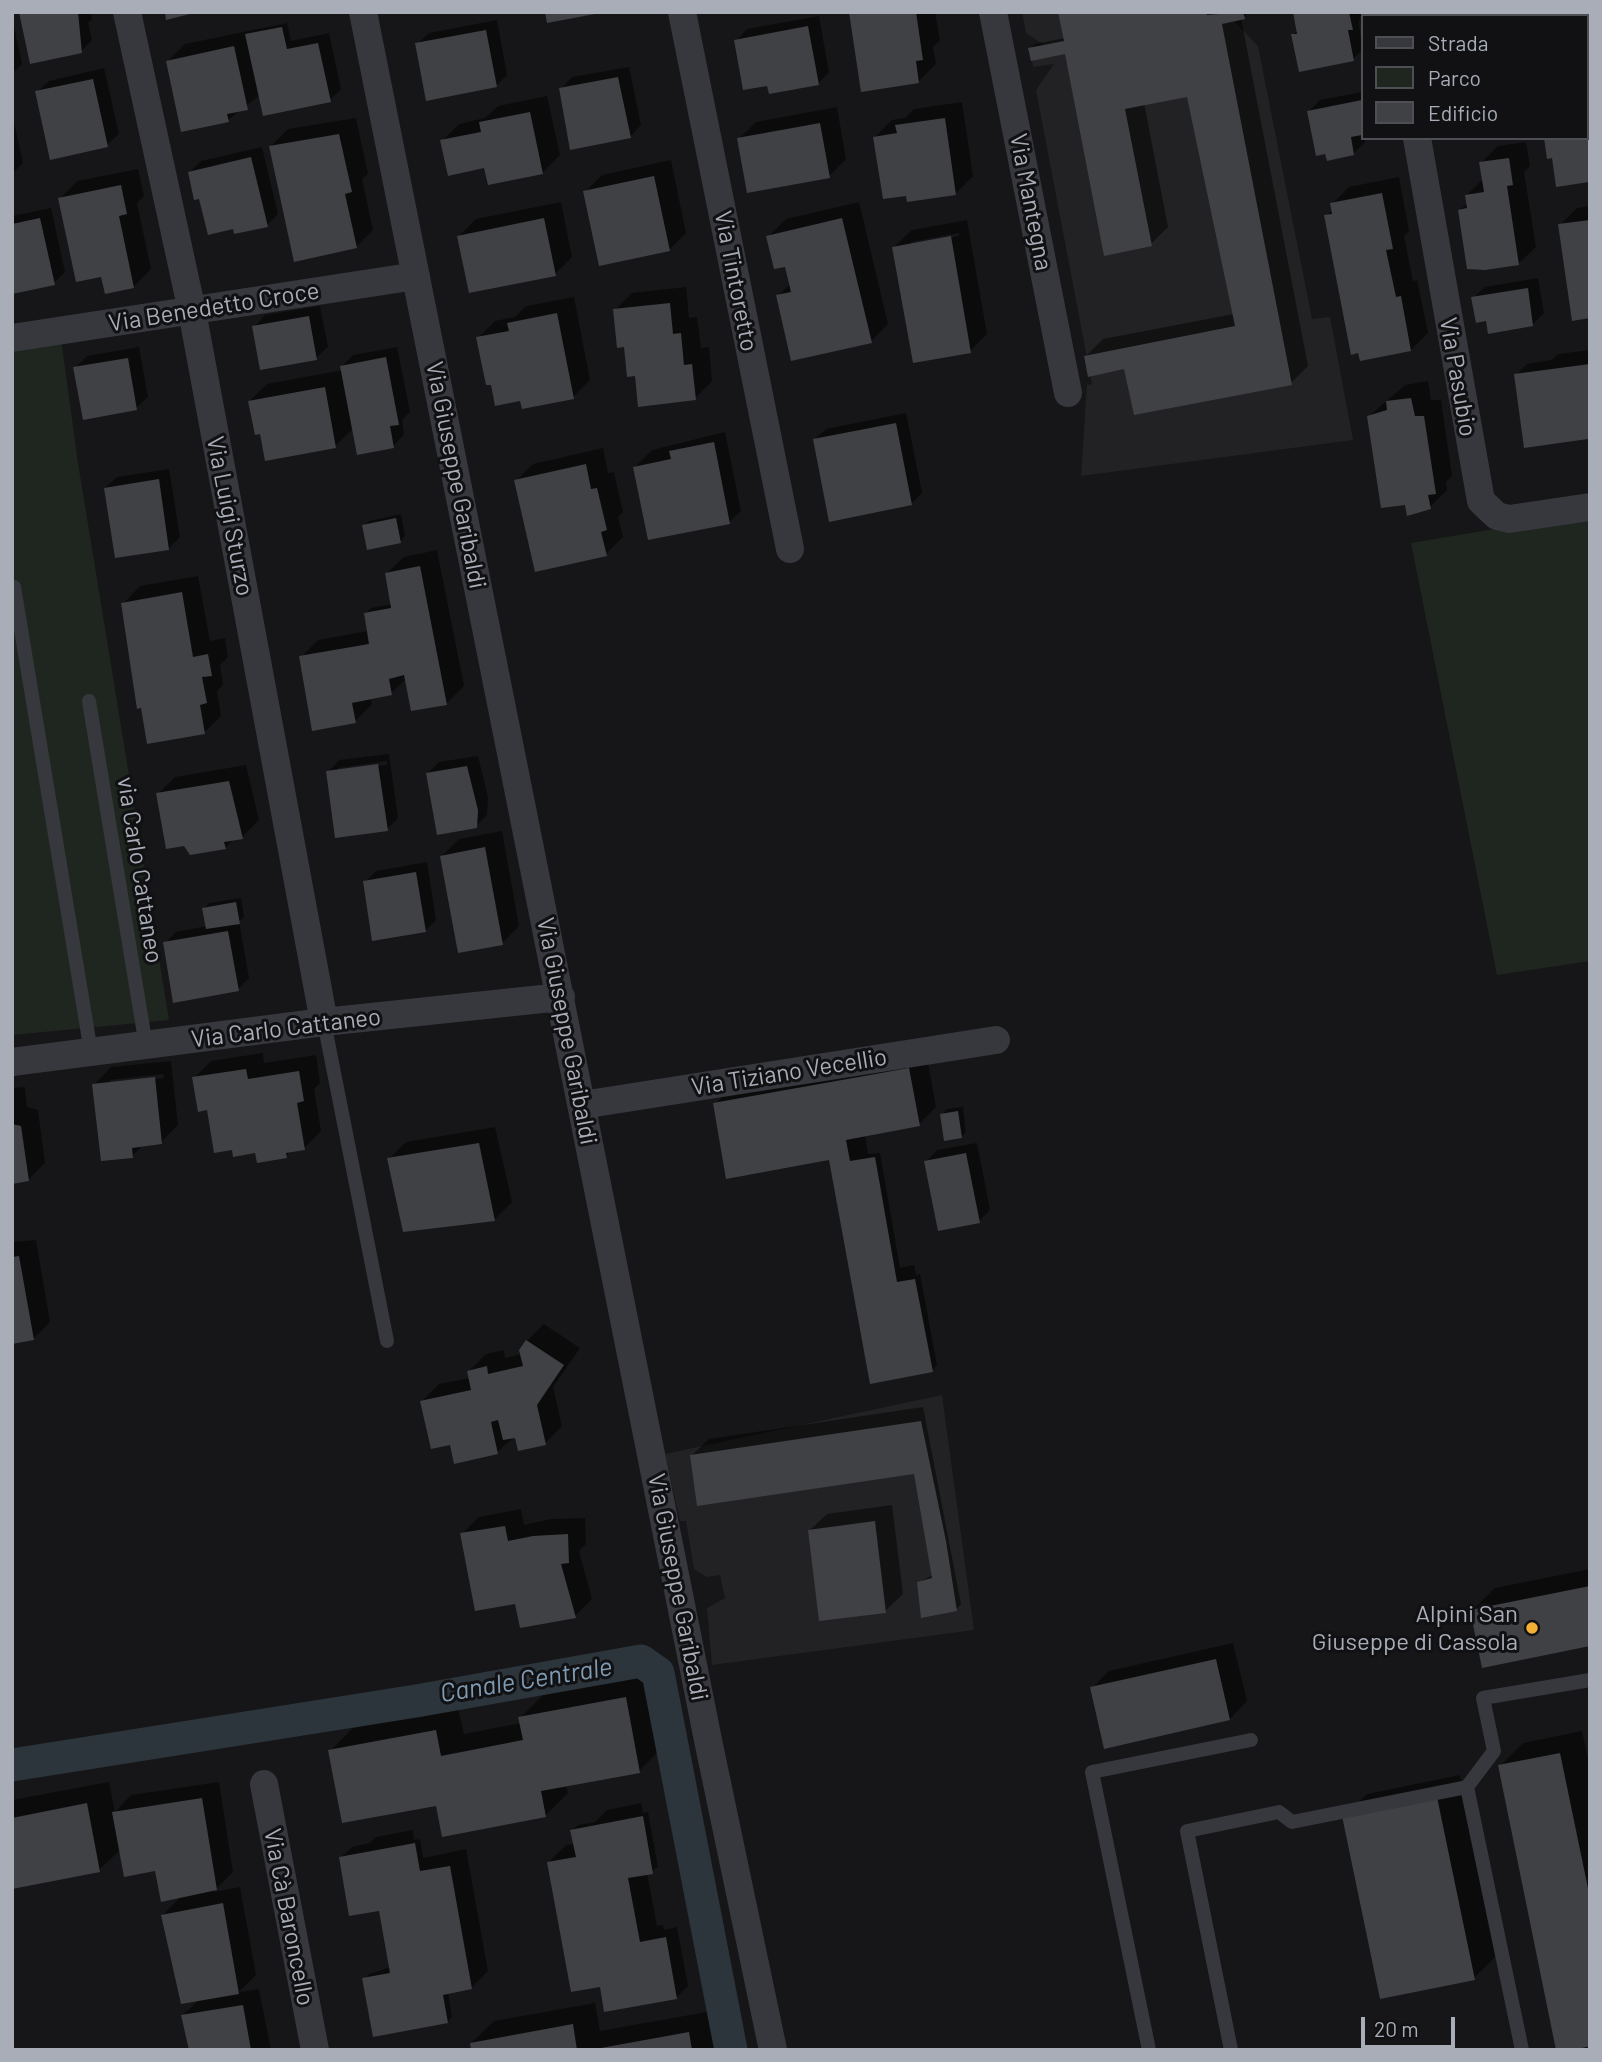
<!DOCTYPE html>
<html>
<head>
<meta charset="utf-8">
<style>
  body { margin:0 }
  #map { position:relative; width:1602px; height:2062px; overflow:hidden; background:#161618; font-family:Barlow,sans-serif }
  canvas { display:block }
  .frame { position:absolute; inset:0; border:14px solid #a8adb8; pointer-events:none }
  .legend { position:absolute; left:1361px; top:14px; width:228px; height:126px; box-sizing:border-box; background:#111113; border:2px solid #4d4f55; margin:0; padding:9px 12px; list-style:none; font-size:21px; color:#a8adb8 }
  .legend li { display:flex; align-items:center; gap:14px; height:35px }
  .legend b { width:35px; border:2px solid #4d4f55 }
  .scale { position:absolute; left:1361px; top:2017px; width:94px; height:32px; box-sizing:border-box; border:4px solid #a8adb8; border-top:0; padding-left:9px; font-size:21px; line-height:24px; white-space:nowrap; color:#a8adb8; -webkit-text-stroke:5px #111113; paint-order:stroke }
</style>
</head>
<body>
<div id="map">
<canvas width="1602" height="2062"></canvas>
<div class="frame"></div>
<ul class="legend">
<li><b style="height:9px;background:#37383d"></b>Strada</li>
<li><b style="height:19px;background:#1e261f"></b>Parco</li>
<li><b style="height:19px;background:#404145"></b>Edificio</li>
</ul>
<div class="scale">20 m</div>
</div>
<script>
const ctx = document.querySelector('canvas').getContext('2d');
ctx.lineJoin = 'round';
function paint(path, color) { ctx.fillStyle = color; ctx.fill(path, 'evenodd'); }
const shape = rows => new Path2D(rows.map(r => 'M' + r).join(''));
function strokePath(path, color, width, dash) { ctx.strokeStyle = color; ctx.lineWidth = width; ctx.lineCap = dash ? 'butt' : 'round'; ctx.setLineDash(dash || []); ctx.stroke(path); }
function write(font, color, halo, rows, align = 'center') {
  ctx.font = font + ' Barlow,sans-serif'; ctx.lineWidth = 6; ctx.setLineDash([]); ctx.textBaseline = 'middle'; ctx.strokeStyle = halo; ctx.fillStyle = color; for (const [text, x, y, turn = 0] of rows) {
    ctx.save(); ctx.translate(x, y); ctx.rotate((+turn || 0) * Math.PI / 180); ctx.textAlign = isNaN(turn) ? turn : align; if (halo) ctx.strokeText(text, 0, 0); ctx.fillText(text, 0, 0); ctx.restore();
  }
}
const built = shape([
  [1022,12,1243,12,1245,19,1235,22,1258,46,1312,319,1330,317,1353,440,1081,476,1087,385,1092,384,1036,90,1054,64,1033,67,1031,54,1051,50,1026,33],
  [942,1395,974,1630,712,1665,707,1608,725,1598,720,1575,707,1577,694,1569,686,1521,680,1521,665,1454]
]);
const green = shape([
  [61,339,78,463,169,1020,12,1035,12,346],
  [1590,513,1590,961,1497,975,1411,543]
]);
const shadow = shape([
  [21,12,91,12,92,19,88,23,92,40,81,51],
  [851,12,935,12,940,41,933,47,936,64,919,81],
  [1060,12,1250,12,1241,18,1308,366,1291,383,1126,367,1086,356,1103,339,1234,314,1188,95,1144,103,1168,227,1151,244,1067,50,1030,49,1035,44,1065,38],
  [1294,12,1362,12,1359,21,1362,50,1353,59,1293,35,1298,30],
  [1536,12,1590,12,1590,37,1586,40,1586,16,1537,16],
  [819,16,829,72,818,84,769,84,736,41,747,29],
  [12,17,22,64,12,74],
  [497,20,507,75,496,86,417,44,429,33],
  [287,23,291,41,329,33,341,89,330,100,260,95,228,120,168,61,185,44],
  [629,67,641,125,630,137,561,89,572,77],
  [1590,67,1590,179,1589,180,1554,156,1586,138,1586,68],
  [104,68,119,134,107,145,37,92,49,81],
  [1362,92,1365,142,1353,154,1308,112,1320,100],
  [547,96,560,155,542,173,486,166,442,141,459,124,485,118,498,106],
  [962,102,973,176,956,193,875,137,892,120,905,118,914,109],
  [837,107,846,159,829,176,739,139,756,122],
  [12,113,23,163,12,174],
  [356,118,368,174,362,179,373,230,356,247,271,146,288,129],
  [1526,142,1530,166,1524,172,1536,247,1518,264,1460,210,1468,203,1466,196,1484,178,1481,163,1498,146],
  [262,147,278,214,267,225,234,227,201,197,190,172,201,161],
  [671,160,686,233,669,250,585,192,602,175],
  [138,169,144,196,137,203,151,269,134,286,102,274,60,199,77,181],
  [1399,177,1409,231,1404,236,1413,281,1417,280,1428,333,1411,350,1359,351,1326,216,1333,209,1332,204,1349,187],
  [561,202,572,257,555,274,459,236,476,219],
  [859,202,888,324,871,341,778,296,791,283,786,265,768,237,786,219],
  [1590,206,1590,317,1560,225,1577,208],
  [51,208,65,272,54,283,12,292,12,216],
  [967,220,987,334,970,351,894,247,912,230],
  [959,233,959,236,911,245,911,242],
  [1538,278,1544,313,1532,325,1488,319,1473,298,1485,287],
  [686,287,689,318,697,317,701,348,709,347,712,381,695,398,625,345,615,310,632,293],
  [574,297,590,380,573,397,522,399,478,338,495,321,515,317,526,306],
  [320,306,328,347,316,358,254,327,265,315],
  [139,347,148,397,136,408,75,368,87,356],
  [397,347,410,412,402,420,404,435,393,446,354,428,335,446,261,432,250,401,267,384,343,370,342,366,353,355],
  [1590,350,1590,435,1587,438,1516,375,1527,364,1552,360,1558,354],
  [1428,381,1431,400,1441,400,1452,476,1446,482,1447,490,1430,507,1407,503,1369,416,1405,385],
  [906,413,922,493,911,504,814,440,826,429],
  [725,432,741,511,729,522,635,467,652,450],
  [603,448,608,473,614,472,623,512,618,517,623,537,606,554,516,481,533,464],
  [169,469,180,537,169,548,105,488,117,477],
  [401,514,405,536,400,542,364,526,369,521],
  [437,550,464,686,447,703,413,709,407,678,391,693,371,697,372,704,355,721,301,657,318,640,368,631,366,613,371,608,392,604,386,574,404,557],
  [198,576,210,641,225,638,228,657,220,665,223,685,217,691,221,716,204,733,123,604,140,586],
  [389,754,398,818,387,829,328,772,339,760],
  [387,761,387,765,338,771,338,768],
  [478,756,488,797,487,815,476,826,428,773,439,762],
  [246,765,259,820,242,837,234,839,225,848,158,794,175,777],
  [502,831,519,926,502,943,442,856,459,839],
  [427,862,436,920,425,931,365,882,376,871],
  [241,898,244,917,239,921,249,978,238,989,165,943,176,932,207,926,204,909,209,903],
  [926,1051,936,1107,919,1124,865,1135,868,1154,880,1153,900,1268,914,1265,916,1275,920,1274,937,1365,932,1370,830,1158,715,1104,732,1087],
  [263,1053,264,1063,316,1055,320,1083,314,1089,321,1131,304,1148,292,1150,286,1156,234,1148,194,1078,211,1061],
  [171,1061,178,1125,161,1142,144,1144,132,1156,94,1085,111,1067],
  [163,1074,164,1078,110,1084,110,1080],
  [25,1087,27,1107,38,1110,45,1163,28,1180,12,1182,12,1088],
  [963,1107,966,1132,961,1137,942,1115,947,1109],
  [495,1127,512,1202,495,1219,405,1230,389,1159,406,1142],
  [977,1143,990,1210,979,1221,926,1162,937,1150],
  [36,1240,50,1322,33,1339,12,1342,12,1242],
  [544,1324,580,1348,553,1387,562,1426,545,1443,517,1435,497,1452,451,1443,422,1401,439,1384,470,1378,469,1371,486,1354,504,1350,505,1358,522,1354,527,1341],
  [923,1407,961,1604,956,1610,919,1582,933,1575,916,1469,691,1456,709,1439],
  [892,1505,903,1594,885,1611,809,1531,827,1514],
  [521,1509,524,1525,551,1519,585,1518,586,1544,579,1551,592,1599,575,1616,516,1602,462,1534,479,1517],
  [1590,1569,1590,1645,1472,1611,1495,1588],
  [1233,1643,1247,1701,1230,1719,1092,1688,1109,1671],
  [648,1675,662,1748,639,1771,566,1785,568,1793,545,1816,438,1804,330,1751,353,1728,458,1708,464,1734,521,1723,520,1718,543,1695],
  [1582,1731,1590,1767,1590,2045,1500,1766,1523,1743],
  [1460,1775,1497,1955,1474,1978,1344,1817,1367,1794],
  [109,1782,115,1812,131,1795,219,1782,233,1872,213,1892,240,1887,256,1975,239,1992,259,1989,271,2050,190,2050,183,2015,200,1999,163,1915,182,1895,156,1869,121,1849,99,1870,12,1887,12,1800],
  [641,1803,643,1813,648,1812,658,1867,647,1873,657,1926,663,1925,664,1930,677,1927,688,1986,677,1997,602,1987,549,1862,566,1845,575,1844,572,1830,578,1825,595,1822,607,1810],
  [413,1830,414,1840,420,1839,423,1858,466,1849,488,1971,471,1988,448,1992,452,2017,447,2022,364,1979,369,1974,391,1967,380,1909,340,1858,352,1847,370,1843,376,1837],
  [595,2003,600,2031,712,2011,719,2050,473,2050,471,2043,494,2021]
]);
const canal = shape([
  [12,1765,416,1701,641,1661,658,1673,731,2050]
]);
const building = shape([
  [19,12,78,12,82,53,30,64],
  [165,12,194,12,194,13,166,20],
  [545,12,595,12,595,14,547,23],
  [849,12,916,12,923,60,916,61,919,83,861,92],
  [1058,12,1206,12,1207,15,1243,12,1245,19,1222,24,1292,385,1134,415,1124,369,1088,377,1084,356,1235,326,1187,97,1125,109,1152,246,1104,256,1065,54,1031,61,1028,48,1064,41],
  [1293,12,1349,12,1353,30,1348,30,1354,61,1299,72,1291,34,1297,34],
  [1535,12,1583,12,1583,16,1535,16],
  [808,26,819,85,769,94,767,86,743,90,734,40],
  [282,27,287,49,318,43,331,102,263,116,245,34],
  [486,30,497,87,426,101,415,43],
  [234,46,248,110,227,114,229,122,181,132,166,61],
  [618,77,631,138,570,150,559,88],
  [93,79,108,147,50,160,35,91],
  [1586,89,1590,89,1589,182,1556,187,1552,158,1547,159,1544,138,1586,138],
  [1362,100,1362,135,1351,137,1354,155,1327,161,1325,154,1316,156,1307,111],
  [530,112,543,174,488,185,484,168,448,176,440,140,481,132,479,122],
  [945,118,956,195,907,202,906,196,883,199,873,137,897,133,895,125],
  [820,123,830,178,747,193,737,138],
  [339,134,352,192,345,194,357,248,294,262,269,146],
  [251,157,268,227,234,234,233,229,208,235,199,199,194,200,188,172],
  [1509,158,1513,185,1507,186,1519,265,1485,270,1467,269,1458,210,1467,208,1465,195,1484,192,1479,162],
  [654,176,670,251,599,266,583,191],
  [121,185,127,214,119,216,134,288,105,294,101,277,76,282,58,198],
  [1382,193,1393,249,1386,250,1396,297,1401,296,1411,351,1360,361,1358,353,1351,355,1324,215,1332,214,1330,203],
  [40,218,55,285,12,294,12,224],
  [544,218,556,276,469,293,457,236],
  [842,218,872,343,791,361,776,295,791,292,785,267,774,269,766,236],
  [1590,220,1590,318,1572,321,1558,224],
  [951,236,971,353,913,363,892,247],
  [1528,288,1533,326,1488,334,1486,321,1476,323,1471,297],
  [670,303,673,334,681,333,684,365,692,364,696,400,638,407,635,376,627,377,624,347,617,348,613,309],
  [557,313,574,399,522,409,520,401,495,406,491,385,486,385,476,337,509,331,507,323],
  [309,316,317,360,260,370,252,326],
  [386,357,399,425,390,426,394,448,357,455,340,366],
  [128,358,137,410,83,420,73,367],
  [1590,364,1588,439,1524,448,1514,374],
  [325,387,336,448,265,461,260,434,255,435,248,401],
  [1411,398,1415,416,1424,416,1436,494,1428,495,1431,509,1407,516,1405,505,1381,508,1367,416,1387,410,1386,401],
  [896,423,912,505,829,522,813,439],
  [714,442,730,524,648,540,633,467,671,459,669,451],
  [586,464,591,489,597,488,607,530,601,532,607,556,535,572,514,480],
  [159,479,169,550,115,558,104,488],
  [396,518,401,543,367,550,362,525],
  [420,566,447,705,411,711,404,675,389,679,392,695,352,703,356,723,312,731,299,656,369,644,364,613,391,608,385,573],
  [182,592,193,657,208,654,212,676,202,677,207,703,200,705,205,734,147,744,141,708,137,709,121,603],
  [378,764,388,831,335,838,326,771],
  [467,766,478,810,477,828,437,835,426,773],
  [229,781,243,839,224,842,226,849,190,855,184,846,166,849,156,793],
  [485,847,503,945,458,953,440,856],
  [416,872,426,932,372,941,363,881],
  [236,902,240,924,206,929,202,908],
  [228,931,239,991,173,1003,163,942],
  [909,1068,920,1126,846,1140,850,1161,875,1157,897,1282,915,1279,933,1372,870,1384,829,1160,726,1179,713,1103],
  [246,1069,248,1079,299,1071,304,1101,297,1103,305,1150,286,1153,287,1158,257,1163,255,1153,233,1157,232,1150,214,1153,207,1110,198,1112,192,1077],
  [155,1077,162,1144,132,1148,133,1158,101,1161,92,1084],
  [958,1111,962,1138,944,1141,940,1114],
  [12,1124,21,1126,29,1181,12,1184],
  [479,1143,495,1221,403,1232,387,1158],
  [966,1153,980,1223,938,1231,924,1161],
  [19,1256,34,1340,12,1344,12,1257],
  [526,1340,564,1365,537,1405,546,1445,518,1451,515,1438,503,1440,498,1420,491,1422,498,1454,454,1464,450,1445,431,1449,420,1401,471,1390,467,1371,487,1366,488,1374,523,1366,519,1350],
  [921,1421,946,1541,957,1611,921,1618,917,1582,932,1578,914,1474,697,1506,690,1455],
  [875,1521,886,1613,819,1621,808,1530],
  [505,1526,508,1541,533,1536,568,1534,569,1563,561,1564,576,1618,520,1628,515,1604,475,1611,460,1533],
  [1590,1586,1590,1646,1482,1668,1470,1610],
  [1216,1659,1230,1720,1104,1749,1090,1687],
  [626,1697,640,1773,541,1791,546,1817,442,1837,436,1806,342,1823,328,1750,436,1730,441,1756,523,1740,518,1717],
  [1560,1753,1590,1898,1590,2046,1574,2050,1556,2050,1498,1765],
  [1437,1797,1475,1980,1380,1999,1342,1816],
  [202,1798,217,1890,161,1902,155,1871,124,1877,112,1812],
  [87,1803,100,1872,12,1889,12,1818],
  [643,1816,653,1874,628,1878,640,1942,666,1937,677,1999,604,2012,600,1987,571,1992,547,1862,576,1857,570,1830],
  [415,1843,420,1871,450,1866,472,1989,443,1995,448,2023,373,2037,362,1978,390,1973,379,1911,349,1916,339,1857],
  [223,1903,239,1994,181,2004,161,1915],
  [243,2005,251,2050,189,2050,181,2015],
  [573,2024,577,2050,471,2050,470,2043],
  [689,2032,692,2050,601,2050,601,2048]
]);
const service = shape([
  [14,587,91,1052],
  [89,701,146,1046],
  [324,1022,387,1341],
  [1467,1787,1494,1751,1483,1698,1590,1680],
  [1149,2050,1092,1772,1251,1740],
  [1231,2050,1187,1831,1279,1812,1292,1822,1467,1787,1522,2050]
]);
const minor = shape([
  [127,12,192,311,324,1022],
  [363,12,709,1745,773,2050],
  [682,12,790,549],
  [993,12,1068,393],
  [1396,12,1396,16],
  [1417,138,1481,501,1497,516,1509,519,1590,507],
  [12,338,416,276],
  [12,1062,324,1022,561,997],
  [582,1105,996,1040],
  [264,1784,315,2050]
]);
const markers = [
  [1532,1628,7,"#f2b134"]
];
const streetNames = [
  ["Via Mantegna",1031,202,79],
  ["Via Tintoretto",736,281,79],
  ["Via Benedetto Croce",214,307,-9],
  ["Via Pasubio",1458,377,80],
  ["Via Giuseppe Garibaldi",456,475,79],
  ["Via Luigi Sturzo",230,516,79],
  ["via Carlo Cattaneo",140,870,81],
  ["Via Carlo Cattaneo",286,1028,-7],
  ["Via Giuseppe Garibaldi",567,1031,79],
  ["Via Tiziano Vecellio",789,1072,-9],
  ["Via Giuseppe Garibaldi",678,1587,79],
  ["Via Cà Baroncello",289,1917,79]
];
const poiNames = [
  ["Alpini San",1518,1614],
  ["Giuseppe di Cassola",1518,1642]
];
const waterNames = [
  ["Canale Centrale",526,1680,-9]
];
paint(built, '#222225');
paint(green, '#1e261f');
paint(shadow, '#0007');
strokePath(canal, '#2c353c', 33);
paint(building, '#404145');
strokePath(service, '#37383d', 14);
strokePath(minor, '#37383d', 28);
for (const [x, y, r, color] of markers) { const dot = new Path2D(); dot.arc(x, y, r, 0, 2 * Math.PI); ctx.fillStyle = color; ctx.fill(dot); strokePath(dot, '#111113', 2.5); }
write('24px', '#a8adb8', '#111113', streetNames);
write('24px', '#a8adb8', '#111113', poiNames, 'right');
write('italic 26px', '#7f9bb3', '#111113', waterNames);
</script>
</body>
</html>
